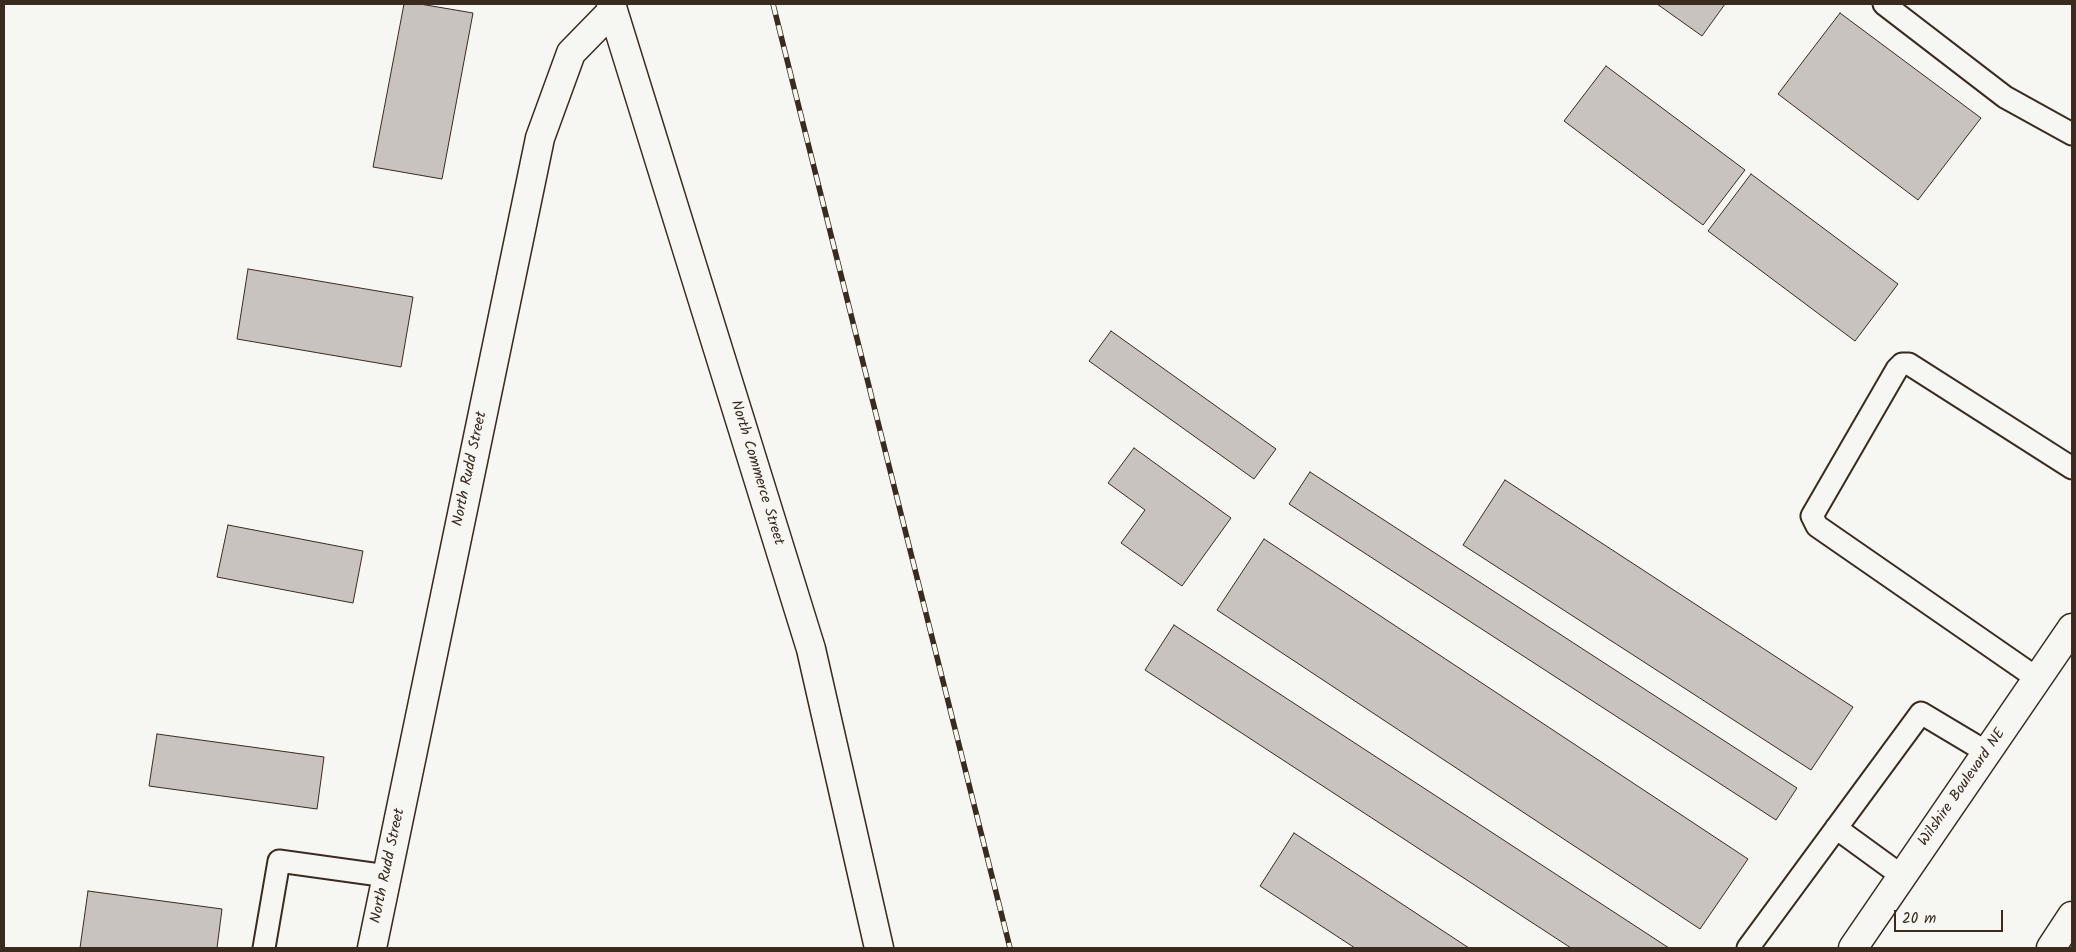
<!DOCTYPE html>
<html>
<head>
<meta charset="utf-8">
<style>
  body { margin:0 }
  #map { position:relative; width:2076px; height:952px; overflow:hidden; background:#f6f6f2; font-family:Kalam,sans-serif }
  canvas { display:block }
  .frame { position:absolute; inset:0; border:5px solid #3b2a1e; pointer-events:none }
  .scale { position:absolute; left:1894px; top:910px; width:109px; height:22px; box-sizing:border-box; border:2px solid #3b2a1e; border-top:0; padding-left:6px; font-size:15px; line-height:18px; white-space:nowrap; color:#3b2a1e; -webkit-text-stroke:4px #f6f6f2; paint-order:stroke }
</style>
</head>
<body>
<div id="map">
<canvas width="2076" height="952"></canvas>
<div class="frame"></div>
<div class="scale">20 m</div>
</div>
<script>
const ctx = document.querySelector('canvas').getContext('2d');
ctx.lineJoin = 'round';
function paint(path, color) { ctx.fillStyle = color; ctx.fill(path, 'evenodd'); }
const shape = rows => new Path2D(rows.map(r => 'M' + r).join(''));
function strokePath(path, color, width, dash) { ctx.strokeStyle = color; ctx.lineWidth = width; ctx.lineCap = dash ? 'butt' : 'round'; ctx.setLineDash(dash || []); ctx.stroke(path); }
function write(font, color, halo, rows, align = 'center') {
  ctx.font = font + ' Kalam,sans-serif'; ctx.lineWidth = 4; ctx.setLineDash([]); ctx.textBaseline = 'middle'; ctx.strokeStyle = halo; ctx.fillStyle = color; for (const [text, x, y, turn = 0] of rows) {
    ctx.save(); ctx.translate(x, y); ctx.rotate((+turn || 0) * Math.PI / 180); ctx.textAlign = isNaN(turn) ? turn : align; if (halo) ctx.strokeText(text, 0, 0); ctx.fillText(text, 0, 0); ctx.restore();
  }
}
const building = shape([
  [404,4,420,4,473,13,442,179,373,167,404,4],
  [1657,4,1725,4,1702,36,1657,4],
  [1840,13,1981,118,1918,200,1778,94,1840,13],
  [1606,66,1745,170,1703,225,1564,121,1606,66],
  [1751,174,1898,284,1855,341,1708,231,1751,174],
  [248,269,413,297,401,367,237,339,248,269],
  [1111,331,1276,449,1254,479,1089,361,1111,331],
  [1134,448,1231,518,1182,586,1121,543,1145,510,1108,483,1134,448],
  [1310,472,1797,788,1776,820,1289,504,1310,472],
  [1505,480,1853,707,1811,770,1463,545,1505,480],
  [228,525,363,551,353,603,217,577,228,525],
  [1264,539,1748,859,1700,929,1217,610,1264,539],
  [1174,625,1669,948,1571,948,1145,670,1174,625],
  [157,734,324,757,317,809,149,786,157,734],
  [1294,833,1469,948,1355,948,1260,886,1294,833],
  [88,891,222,909,217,948,80,948,88,891]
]);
const lane = shape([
  [1884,4,2005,97,2072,134],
  [2038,679,1817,526,1812,516,1897,369,1902,364,1909,364,2072,468],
  [1836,828,1902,876],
  [264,948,279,861,387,876],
  [1748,948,1921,713,1988,753]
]);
const street = shape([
  [611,4,811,649,879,948],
  [372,948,540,138,571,53,613,10],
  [1853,948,2072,628]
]);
const primary = shape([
  [2051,948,2072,916]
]);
const rail = shape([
  [773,4,1010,948]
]);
const streetNames = [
  ["North Rudd Street",471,469,-78],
  ["North Commerce Street",756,473,73],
  ["Wilshire Boulevard NE",1963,788,-55],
  ["North Rudd Street",389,866,-78]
];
paint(building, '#c8c3be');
strokePath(building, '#3b2a1e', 1);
strokePath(lane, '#3b2a1e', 25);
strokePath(street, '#3b2a1e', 31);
strokePath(primary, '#3b2a1e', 31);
strokePath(lane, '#f6f6f2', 21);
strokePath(street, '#f6f6f2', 28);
strokePath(primary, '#f6f6f2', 28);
strokePath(rail, '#3b2a1e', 5.5);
strokePath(rail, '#f6f6f2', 4, [11]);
write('15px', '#3b2a1e', '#f6f6f2', streetNames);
</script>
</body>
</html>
